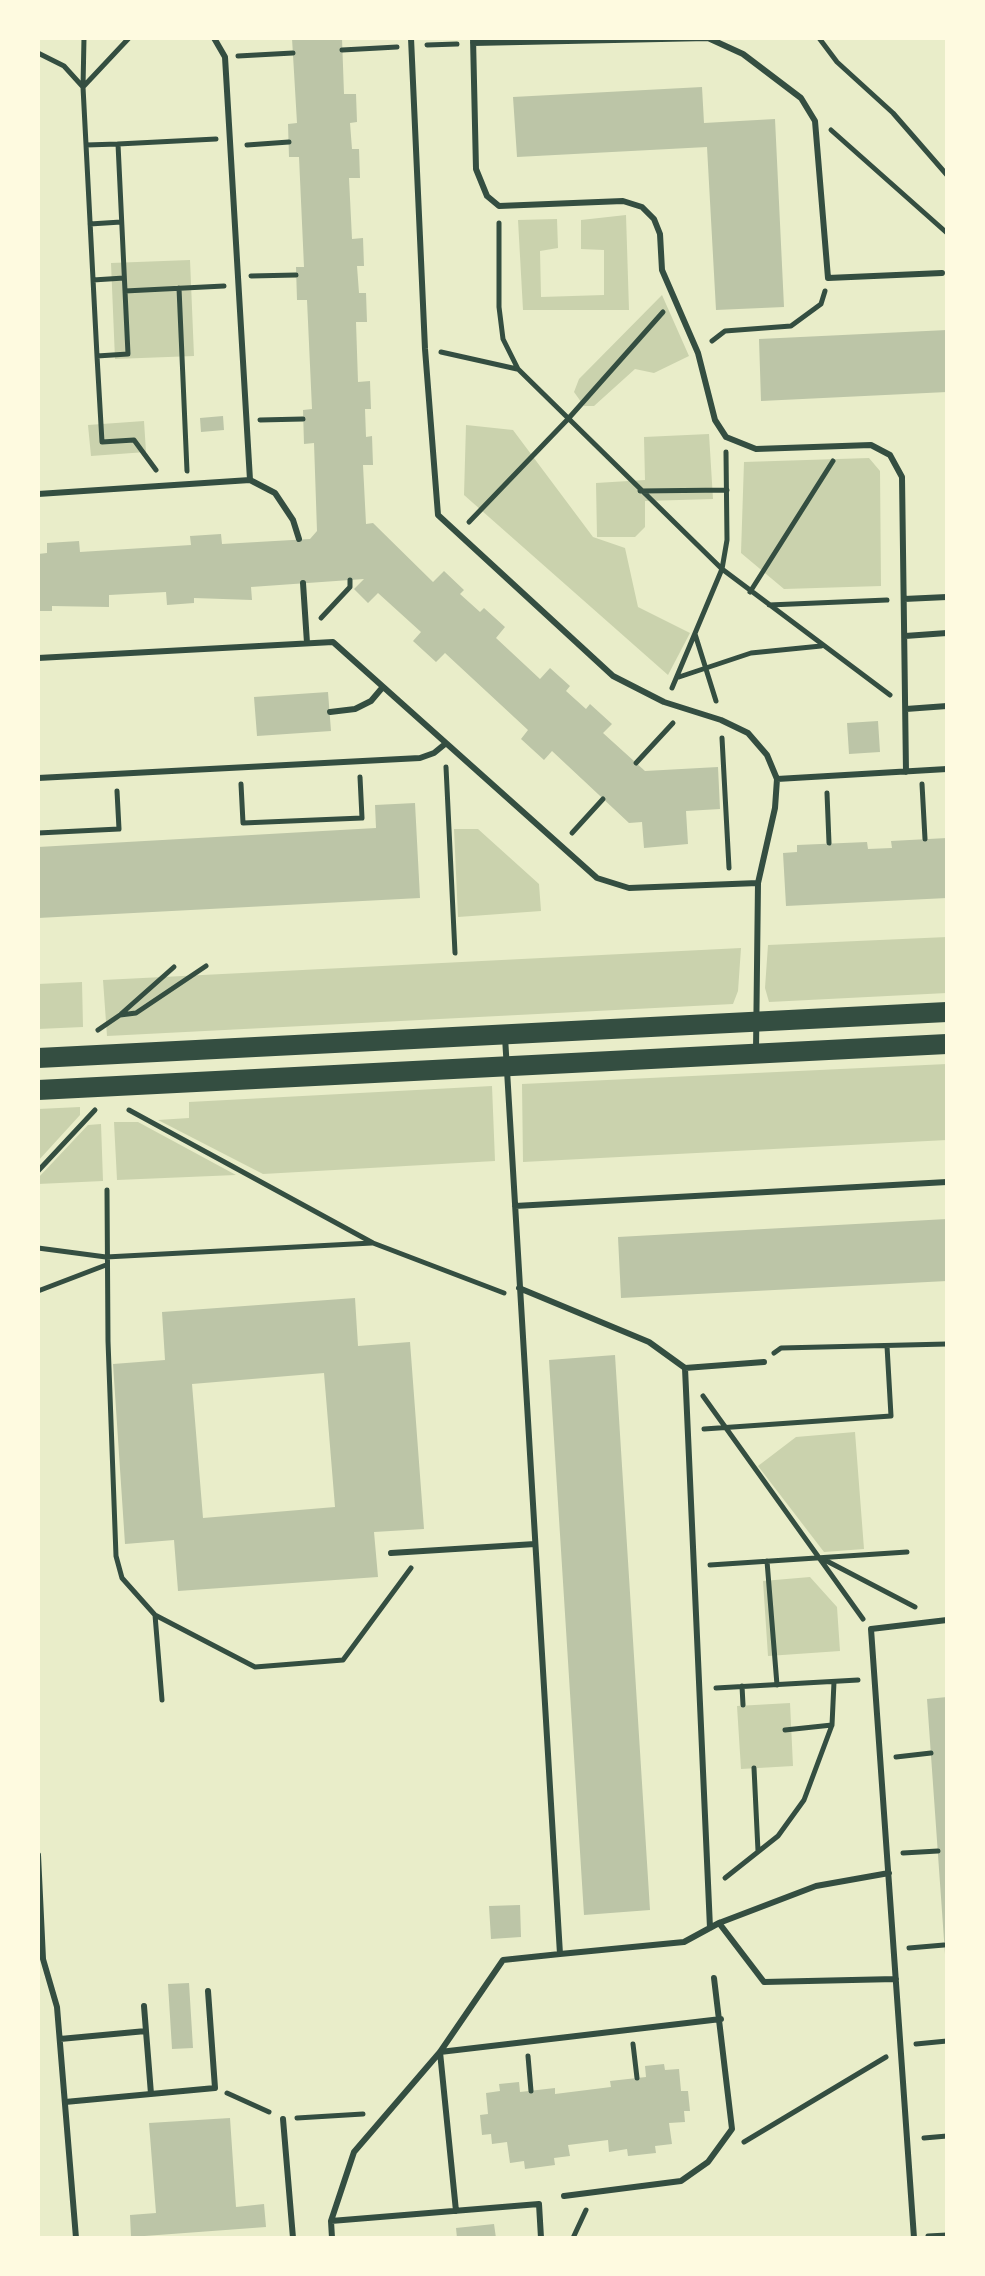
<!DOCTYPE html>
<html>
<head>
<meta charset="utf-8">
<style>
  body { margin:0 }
  #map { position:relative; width:985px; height:2276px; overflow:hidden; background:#e9edc9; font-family:Literata,serif }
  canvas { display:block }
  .frame { position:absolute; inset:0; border:40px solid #fefae0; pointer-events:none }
</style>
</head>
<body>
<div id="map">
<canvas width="985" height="2276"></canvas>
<div class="frame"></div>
</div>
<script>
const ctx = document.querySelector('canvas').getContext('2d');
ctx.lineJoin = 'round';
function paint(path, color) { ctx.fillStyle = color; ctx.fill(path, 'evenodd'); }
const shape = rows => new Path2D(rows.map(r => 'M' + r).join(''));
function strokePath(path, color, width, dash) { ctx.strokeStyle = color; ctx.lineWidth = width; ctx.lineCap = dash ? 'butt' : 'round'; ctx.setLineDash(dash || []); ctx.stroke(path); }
const green = shape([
  [626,215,629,310,523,310,518,220,557,219,558,248,540,251,541,297,604,295,604,250,581,249,581,220],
  [190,260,194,356,115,359,111,263],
  [662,295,689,356,654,373,635,369,594,406,584,406,574,392,579,379],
  [144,421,146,452,91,456,88,425],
  [466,425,513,430,593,537,625,548,638,607,690,633,668,675,464,495],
  [709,434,713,499,645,501,645,527,635,537,597,537,596,483,645,480,644,437],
  [869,458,880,471,881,586,784,589,741,553,744,462],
  [454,829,478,829,539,884,541,911,458,917],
  [947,937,947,993,769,1002,765,988,768,945],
  [741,948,738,991,733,1004,107,1036,103,980],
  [82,982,83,1027,38,1029,38,984],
  [947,1064,947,1140,523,1162,522,1084],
  [492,1086,495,1161,263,1174,158,1120,189,1118,189,1102],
  [80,1107,80,1115,38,1161,38,1109],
  [114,1122,138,1122,236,1175,117,1180],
  [101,1124,103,1181,38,1184,38,1178,88,1125],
  [855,1432,864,1549,824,1552,758,1466,796,1437],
  [810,1577,837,1607,840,1651,768,1656,763,1581],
  [790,1703,793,1766,741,1769,737,1706]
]);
const building = shape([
  [292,38,342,38,344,94,356,94,357,122,350,123,352,149,359,149,360,178,349,178,352,239,363,238,364,266,357,266,359,293,366,293,367,322,356,322,358,382,370,381,371,409,365,409,366,437,372,436,373,465,363,465,366,524,373,523,433,582,444,571,464,590,460,594,480,612,484,608,505,627,496,638,540,679,550,668,570,686,566,691,586,709,590,704,612,724,603,733,645,771,718,767,720,809,686,811,688,844,644,848,642,822,629,823,552,751,544,760,521,739,528,730,445,653,436,662,413,641,421,632,378,593,368,603,354,589,364,579,251,587,252,600,194,598,194,603,167,605,166,592,109,595,109,607,52,606,52,611,38,611,38,554,47,553,47,543,79,541,80,552,191,545,190,536,221,534,222,544,310,539,317,531,314,443,304,444,303,410,312,409,307,300,297,300,296,267,304,267,299,157,289,157,288,124,297,123],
  [702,87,704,123,775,119,784,307,716,310,707,147,517,157,513,97],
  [947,330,947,392,761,401,759,339],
  [223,416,224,430,201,432,200,418],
  [328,692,331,731,257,736,254,697],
  [878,721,880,752,849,754,847,723],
  [415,803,420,898,38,918,38,847,376,828,375,805],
  [947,838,947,898,786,906,783,853,797,852,797,845,867,842,868,849,892,848,891,841],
  [947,1219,947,1281,621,1298,618,1237],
  [355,1298,358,1346,410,1342,424,1529,374,1532,378,1577,178,1591,174,1540,125,1544,113,1364,165,1360,162,1312],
  [324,1373,335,1507,203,1518,192,1384],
  [615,1355,650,1910,584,1915,549,1360],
  [947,1697,947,1954,945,1954,927,1699],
  [520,1905,521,1937,491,1939,489,1906],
  [189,1983,193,2048,172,2049,168,1984],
  [664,2064,665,2070,679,2069,681,2091,688,2091,690,2111,684,2111,685,2122,669,2123,672,2144,655,2146,656,2153,628,2156,627,2149,609,2152,608,2140,568,2145,570,2156,554,2158,555,2165,525,2169,524,2161,510,2163,507,2142,492,2144,491,2134,482,2135,480,2115,488,2114,486,2093,500,2091,499,2084,519,2082,520,2092,555,2088,555,2094,611,2087,610,2081,646,2077,645,2066],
  [230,2118,236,2207,264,2204,266,2227,131,2237,130,2215,156,2213,149,2123],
  [494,2224,496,2238,457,2238,456,2228]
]);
const path = shape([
  [129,38,83,87,97,356,102,442,134,440,156,470],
  [819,38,837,62,893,113,947,175],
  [427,45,457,44],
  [342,50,397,47],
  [38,53,64,66,83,87],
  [238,56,293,53],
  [83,87,84,38],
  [831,130,947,233],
  [118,144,216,139],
  [86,145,118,144,128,354,97,356],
  [247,145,289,142],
  [499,223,499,307,503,339,518,369,722,569,890,695],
  [90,224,121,222],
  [251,276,296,275],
  [93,280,124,278],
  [179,288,187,471],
  [125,291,224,286],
  [712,341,725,331,791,326,821,304,825,291],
  [441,352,517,369],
  [260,420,303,419],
  [640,491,727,490],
  [469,522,568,419,663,312],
  [750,592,833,461],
  [769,605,887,600],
  [321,618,350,587,350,580],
  [695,634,716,701],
  [679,677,751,653,821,646],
  [672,688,722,569,727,540,726,452],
  [722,738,729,868],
  [636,763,673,723],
  [446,767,455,953],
  [241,784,243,823,362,818,360,777],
  [922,784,925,839],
  [827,793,829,843],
  [38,833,119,829,117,791],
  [572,833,603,799],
  [121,1014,174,967],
  [98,1030,120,1015,136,1013,206,966],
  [129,1110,373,1243,504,1293],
  [38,1171,95,1110],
  [107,1190,108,1341,116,1556,122,1578,155,1615,162,1700],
  [38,1248,106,1257,372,1243],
  [38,1291,106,1265],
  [774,1353,781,1348,947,1344],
  [703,1396,863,1619],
  [704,1429,891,1416,887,1346],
  [821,1558,915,1607],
  [767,1561,777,1685],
  [710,1565,907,1552],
  [155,1615,255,1667,343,1660,411,1568],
  [742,1686,743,1705],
  [716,1688,858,1680],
  [785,1730,832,1725],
  [896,1757,931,1753],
  [754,1768,758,1851],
  [903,1853,938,1851],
  [725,1878,778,1836,804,1800,832,1725,834,1682],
  [909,1948,944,1945],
  [633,2044,637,2078],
  [916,2044,947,2041],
  [528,2056,531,2091],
  [227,2093,269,2112],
  [297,2118,363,2114],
  [924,2138,947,2136],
  [744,2142,886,2057],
  [928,2236,947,2235],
  [573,2238,586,2210]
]);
const service = shape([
  [214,38,225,57,250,480],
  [411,38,425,349,438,515,613,676,664,702,721,720,748,733,767,755,777,779,775,808,758,883,756,1050],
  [473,38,476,169,487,196,499,206,623,201,642,207,654,219,660,234,662,270,698,353,715,420,726,437,756,449,871,445,890,455,902,477,906,772],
  [473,43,708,38,743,54,801,98,815,121,828,278,942,273],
  [38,494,250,480,275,493,293,520,299,539],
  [303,583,307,643],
  [904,599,947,597],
  [905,636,947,633],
  [38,658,333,642,597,878,629,888,758,883],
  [906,709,947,706],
  [330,712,355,709,371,701,382,688],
  [38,778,420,758,434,753,445,744],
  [777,779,947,769],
  [515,1206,947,1182],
  [519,1288,649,1342,685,1368,764,1362],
  [685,1368,710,1928],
  [391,1553,535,1544],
  [38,1855,43,1959,57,2007,76,2238],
  [719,1923,764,1982,896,1979],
  [560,1954,684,1942,719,1923,816,1886,889,1873],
  [144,2006,151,2094],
  [60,2039,146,2031],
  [65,2102,215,2088,208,1991],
  [283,2119,293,2238],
  [564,2196,681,2181,708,2162,732,2129,714,1978],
  [456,2211,440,2052,721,2019],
  [331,2221,539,2204,541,2238],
  [332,2238,331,2221,354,2152,440,2052,503,1960,560,1954,505,1037],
  [914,2238,871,1629,947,1620]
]);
const primary = shape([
  [38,1058,947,1012],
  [38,1090,947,1044]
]);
paint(green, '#cad2ad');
paint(building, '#bcc5a7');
strokePath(path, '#344e41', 5);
strokePath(service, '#344e41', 6);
strokePath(primary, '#344e41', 20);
</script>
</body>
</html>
